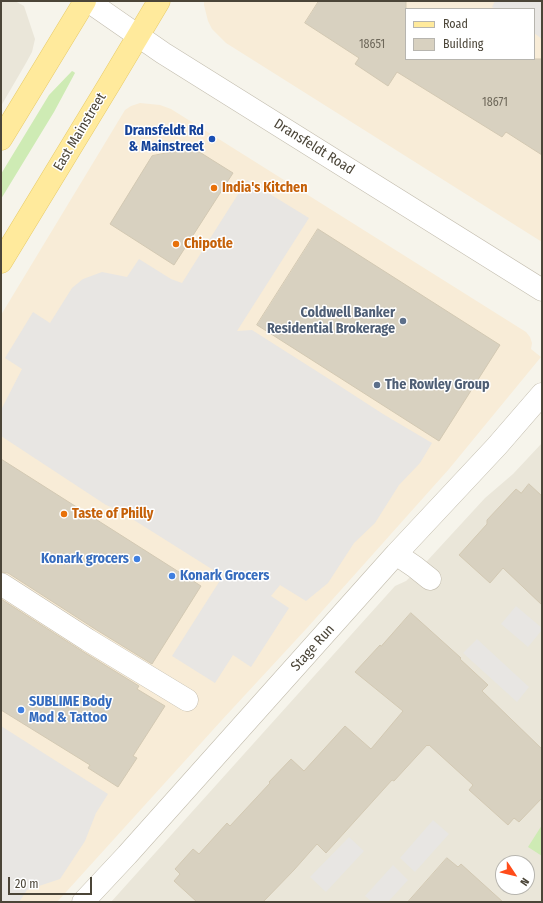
<!DOCTYPE html>
<style>
body{margin:0}
#map{position:relative;width:543px;height:903px;overflow:hidden;background:#f6f4eb;font-family:"Fira Sans Condensed",sans-serif}
canvas{display:block}
.frame{position:absolute;inset:0;border:2px solid #4b4538;pointer-events:none}
.legend{position:absolute;left:405px;top:8px;width:130px;height:52px;box-sizing:border-box;background:#fff;border:1px solid #b7b5af;margin:0;padding:5px 7px;list-style:none;font-size:12px;color:#4b4538}
.legend li{display:flex;align-items:center;gap:8px;height:20px}
.legend b{width:20px;border:1px solid #b7b5af}
.north{position:absolute;left:495px;top:855px;width:40px;height:40px;box-sizing:border-box;background:#fff;border:1px solid #b7b5af;border-radius:50%;rotate:125deg;font-size:11px;font-weight:700;line-height:16px;text-align:center;color:#4b4538}
.north::after{content:'';display:block;margin:auto;width:14px;height:18px;background:#ff4c1a;clip-path:polygon(50% 0,100% 100%,50% 72%,0 100%)}
.scale{position:absolute;left:8px;top:877px;width:84px;height:18px;box-sizing:border-box;border:2px solid #4b4538;border-top:0;padding-left:5px;font-size:12px;line-height:14px;white-space:nowrap;color:#4b4538;-webkit-text-stroke:3px #fff;paint-order:stroke}
</style>
<div id="map">
<canvas width="543" height="903"></canvas>
<div class="frame"></div>
<ul class="legend">
<li><b style="height:5px;background:#ffea9c"></b>Road</li>
<li><b style="height:11px;background:#d8d1c0"></b>Building</li>
</ul>
<div class="north">N</div>
<div class="scale">20 m</div>
</div>
<script>
const c = document.querySelector('canvas').getContext('2d');
c.lineJoin = 'round';
function fill(path, color) {
  c.fillStyle = color;
  c.fill(path, 'evenodd');
}
function stroke(path, color, width, dash) {
  c.strokeStyle = color;
  c.lineWidth = width;
  c.lineCap = dash ? 'butt' : 'round';
  c.setLineDash(dash || []);
  c.stroke(path);
}
function drawText(font, color, halo, rows, align = 'center') {
  c.font = font + ' "Fira Sans Condensed",sans-serif';
  c.lineWidth = 3;
  c.setLineDash([]);
  c.textBaseline = 'middle';
  c.strokeStyle = halo;
  c.fillStyle = color;
  for (const [text, x, y, turn = 0] of rows) {
    c.save();
    c.translate(x, y);
    c.rotate((+turn || 0) * Math.PI / 180);
    c.textAlign = isNaN(turn) ? turn : align;
    if (halo) c.strokeText(text, 0, 0);
    c.fillText(text, 0, 0);
    c.restore();
  }
}
fill(new Path2D(`
 M1,1H15L24,6L35,39L32,52L26,63L1,106Z
 M542,443V902H111L395,586L406,581L428,560L485,498L513,474ZM503,863H527V887H503Z`), '#eae6d9');
fill(new Path2D(`
 M204,1H542V242L226,43L212,29L208,21L204,5ZM406,9H534V59H406Z
 M140,103L160,105L171,109L526,332L530,337L532,343L531,349L541,357L449,469L307,628L221,721L57,902H1V315L125,110L131,106Z`), '#f8ecd7');
fill(new Path2D(`
 M72,71L74,72L75,73L54,112L1,199V174L49,95Z
 M542,825V856L528,847Z`), '#ceebb4');
fill(new Path2D(`
 M495,1H542V39L534,33V9H496L492,7Z
 M247,180L309,218L237,331L252,330L329,379L383,414L432,443L420,463L399,485L375,523L354,543L328,583L306,601L280,585L271,596L289,608L251,667L233,655L215,683L172,656L226,571L218,573L118,510L106,505L1,436V410L22,369L5,358L33,312L50,323L72,288L83,279L102,272L127,277L139,259L171,279L182,283Z
 M516,606L542,628V630L528,647L501,624Z
 M477,639L529,687L517,702L463,653Z
 M1,726L108,794L96,813L85,841L60,879L27,890L19,902H1Z
 M433,820L449,834L415,872L400,858Z
 M349,837L364,851L326,892L310,877Z
 M393,865L408,880L388,902H372L365,896Z`), '#e8e6e3');
const building = new Path2D(`
 M319,1H406V59H542V155L506,132L502,137L397,72L388,86L355,64L359,58L305,23Z
 M193,148L233,173L174,265L110,224L152,156Z
 M318,229L500,345L439,441L257,325Z
 M1,459L201,586L152,664L95,629L8,573L1,572Z
 M529,484L542,496V605L503,568L490,583L459,555L487,524V520L516,489L521,493Z
 M1,599L82,651L139,686L137,689L165,706L133,756L137,758L118,787L88,768L90,765L1,710Z
 M411,613L461,658L460,659L488,685L482,691L542,749V798L519,822L514,818L508,825L469,790L473,785L429,745L428,746L427,745L394,781L392,780L326,853L317,844L294,870L263,902H197L174,881L180,874L175,869L193,849L199,854L227,823L230,826L270,783L269,782L291,759L304,771L345,726L371,749L403,711L355,672L380,645L381,646Z
 M447,858L458,867L461,864L503,902H408Z`);
fill(building, '#d8d1c0');
stroke(building, '#d3c9b3', 1);
const minor = new Path2D(`
 M88,1L163,53L542,290
 M396,554L415,567L430,579
 M1,584L88,640L187,700
 M83,902L127,855L396,554L497,446L542,394`);
const major = new Path2D(`
 M1,139L85,1
 M1,262L110,83L159,1`);
stroke(minor, '#c2bcad', 23);
stroke(major, '#e8cb67', 23);
stroke(minor, '#fff', 22);
stroke(major, '#ffea9c', 22);
for (const [x, y, r, color] of [
 [212,139,4,"#1a4fb4"],
 [214,188,4,"#e8710a"],
 [176,244,4,"#e8710a"],
 [403,321,4,"#5c6f8a"],
 [377,385,4,"#5c6f8a"],
 [64,514,4,"#e8710a"],
 [137,559,4,"#3f7fe0"],
 [172,576,4,"#3f7fe0"],
 [21,710,4,"#3f7fe0"]
]) {
  const dot = new Path2D();
  dot.arc(x, y, r, 0, 2 * Math.PI);
  c.fillStyle = color;
  c.fill(dot);
  stroke(dot, '#fff', 1.5);
}
drawText('12px', '#6e685a', null, [
 ["18651",372,45],
 ["18671",495,103]
]);
drawText('bold 14px', '#164399', '#fff', [
 ["Dransfeldt Rd",204,131],
 ["& Mainstreet",204,147]
], 'right');
drawText('14px', '#4b4538', '#fff', [
 ["East Mainstreet",80,132,-59],
 ["Dransfeldt Road",314,147,32],
 ["Stage Run",313,648,-48]
]);
drawText('bold 14px', '#c56008', '#fff', [
 ["India's Kitchen",222,188],
 ["Chipotle",184,244],
 ["Taste of Philly",72,514]
], 'left');
drawText('bold 14px', '#4e5e75', '#fff', [
 ["Coldwell Banker",395,313],
 ["Residential Brokerage",395,329],
 ["The Rowley Group",385,385,"left"]
], 'right');
drawText('bold 14px', '#366cbe', '#fff', [
 ["Konark grocers",129,559,"right"],
 ["Konark Grocers",180,576],
 ["SUBLIME Body",29,702],
 ["Mod & Tattoo",29,718]
], 'left');
</script>
